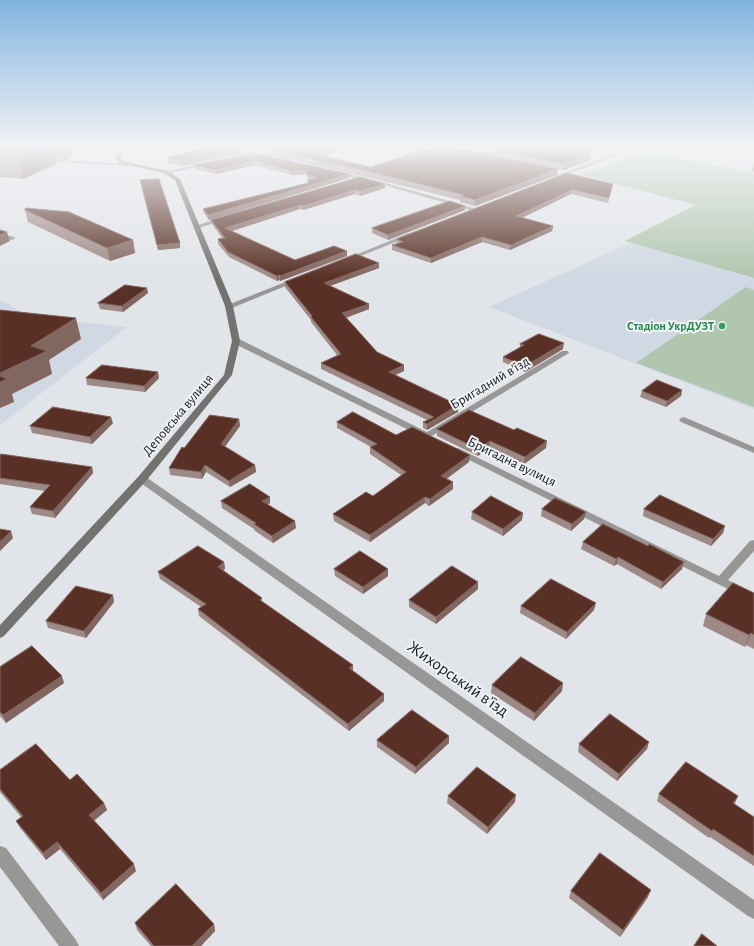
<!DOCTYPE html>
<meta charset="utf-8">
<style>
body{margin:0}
canvas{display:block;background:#e1e4e8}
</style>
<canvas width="754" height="946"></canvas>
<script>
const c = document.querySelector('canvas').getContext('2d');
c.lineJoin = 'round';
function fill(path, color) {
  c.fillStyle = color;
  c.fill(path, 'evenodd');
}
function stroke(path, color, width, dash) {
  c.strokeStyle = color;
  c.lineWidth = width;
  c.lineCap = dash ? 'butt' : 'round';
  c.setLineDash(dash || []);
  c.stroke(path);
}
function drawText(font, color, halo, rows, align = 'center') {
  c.font = font + ' "Alegreya Sans",sans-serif';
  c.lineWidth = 4;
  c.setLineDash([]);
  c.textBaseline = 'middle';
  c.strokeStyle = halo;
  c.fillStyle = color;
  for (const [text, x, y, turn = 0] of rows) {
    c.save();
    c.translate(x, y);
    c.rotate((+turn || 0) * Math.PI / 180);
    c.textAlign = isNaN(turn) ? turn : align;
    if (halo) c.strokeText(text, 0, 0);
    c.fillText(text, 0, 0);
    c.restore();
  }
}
fill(new Path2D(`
 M632,242L754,278V409L489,307Z
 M0,299L29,317L127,327L0,425Z`), '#d0d9e3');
fill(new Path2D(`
 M647,151L754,174V278L625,241L696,205L582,175Z
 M746,287L754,290V407L636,363Z`), '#b0c6af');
fill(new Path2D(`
 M0,234L14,237L15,238L12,240L0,238Z`), '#989795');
fill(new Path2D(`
 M220,146H227L267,156L265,157Z
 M635,146H640L558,178L553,177Z
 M42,159L130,164L132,165L130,166L40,161Z
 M208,162L210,164L166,174L163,172Z
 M337,171L379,181L477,209L474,211L376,183L335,174V172Z
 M224,216L227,218L226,219L196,229L193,227Z
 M409,233L411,234V236L348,261L343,260Z
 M298,277L300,278V280L232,308H226L225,306Z
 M233,339H239L427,432L562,351H568L569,353L427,439L233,343Z
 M684,417L754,447V453L681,422L679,420L681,418Z
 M458,448L719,576L750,541L754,540V551L728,580L754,593V602L455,453L453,451Z
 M142,476L146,477L754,900V919L748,916L138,481L137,479Z
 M0,846L6,848L76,940L79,946H59L0,867Z`), '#989795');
fill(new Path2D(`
 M130,146H135L123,153L120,157L123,161L168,171L180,179L233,306L240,341L232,375L146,481L4,636L0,638V625L138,477L224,375L232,341L225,306L175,180L164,173L119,163L115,157L119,151Z`), '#747270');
fill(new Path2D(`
 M0,146L70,155V157L64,160L54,159L56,164L23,179L0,177Z
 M195,146H352L324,156L371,167L419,152L392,146H611L586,154L590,160L564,170L457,148L558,169L557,175L475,206L460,202V200L379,180L267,154V149L268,148L255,150L241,148V153L182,166L167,163V158L201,147Z
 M255,153L349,178L209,220L204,213L203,209L308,183V180H309L307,179L306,174L292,175L254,165L216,174L195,169L194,165Z
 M754,163V172L751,171Z
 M567,173L613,184L608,203L571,194L522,218L553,226L552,231L510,250L482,242L431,263L392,250V245L397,244V239Z
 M140,180L180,248L158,250Z
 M385,184V188L360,196L355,194L303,210L300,209L231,231L295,260L347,256L280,281L279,280L277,281L229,257L218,244V239L222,238L212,224L211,220Z
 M25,210L133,240L135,253L110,261L28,222Z
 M465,210L388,240L372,233V228Z
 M379,263V268L330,286L369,309L346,318L377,352L404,371L395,375L458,405V412L427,430L423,428V422L427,420L321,369V363L337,355L311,322V320L285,287V282Z
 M148,293L123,312L100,309L98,303Z
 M520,344L563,349L525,372L503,362V357L520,348Z
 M86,378H159L145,392L87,385Z
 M682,390L681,396L666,407L640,397L642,391Z
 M239,419L240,426L224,447L255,465L256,472L230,487L206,472L202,479L170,475L169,468L184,448Z
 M337,422L396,435L469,462L446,479L453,489L429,506L425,503L370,542L334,521L333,514L373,496L401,475L370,454V447H371L337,428Z
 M113,423L92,444L32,433L30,426Z
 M437,429L546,448L524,464L489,447L478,456L437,436Z
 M0,455L92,467L93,473L55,518L32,514L30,507L45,491L0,484Z
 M270,497V503L268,505L296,528L273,543L255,531L254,529L222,508L221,501Z
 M542,509L586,512L584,519L571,531L541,516Z
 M644,509L725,526L723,533L711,546L643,516Z
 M472,512L523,513L522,520L503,536L471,519Z
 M583,542L682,569L661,589L617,564L614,566L581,549Z
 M224,562L225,569L223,570L262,598V602L353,665V671L384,694V701L349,731L199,616L198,609L201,607L160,579L158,572Z
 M334,569L388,576L363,594L335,576Z
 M478,589L436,624L409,607V600Z
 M754,593V649L746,645L745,647L703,626L706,614Z
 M114,602L86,638L48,628L46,621Z
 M521,606L594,610L566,639L520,613Z
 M0,667L64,683L6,723L0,716Z
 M492,685L562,691L534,721L491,693Z
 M449,736V743L415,774L377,747V740Z
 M579,744L647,749L617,781L578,752Z
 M0,770L70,780L104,803L107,810L94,821L136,871L103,900L60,849L46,860L20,828L16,821L21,817L0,792Z
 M659,794L735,803L734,804L754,817V866L710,837L709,838L657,801Z
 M448,796L515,802L487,834L447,803Z
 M571,891L648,897L620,937L569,898Z
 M135,923L214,924L215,931L201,946H151L137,930Z`), '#9d8a86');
fill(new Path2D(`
 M31,146H52L56,164L23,179L17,152Z
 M79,146H90L70,155V157L64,160L63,155L69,151Z
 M255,146H285L255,150Z
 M338,146H352L315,159V154Z
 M596,146H611L576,157L577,152Z
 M241,148V153L182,166L181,161Z
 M591,155L590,160L564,170V164Z
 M254,161V165L216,174V170Z
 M558,169L557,175L475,206V200Z
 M306,170V174L292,175L291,171Z
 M349,174V178L209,220L208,215Z
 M385,184V188L360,196V191Z
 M355,190V194L303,210V206Z
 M572,190L571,194L515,221L516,216Z
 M300,205V209L226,233L225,228Z
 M465,206V210L388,240V235Z
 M553,226L552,231L510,250L511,245Z
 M7,232L10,241L0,246V235Z
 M482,237V242L431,263V258Z
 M133,240L135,253L110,261L107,248Z
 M180,243V248L158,250L157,245Z
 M347,251V256L280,281V276Z
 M379,263V268L324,288V283Z
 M279,275V280L277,281V276Z
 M147,288L148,293L123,312L122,306Z
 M369,304V309L342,319V313Z
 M76,318L81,339L49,360L52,374L12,394L14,402L0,408V373L31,346Z
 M564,343L563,349L525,372V366Z
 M404,365V371L389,378V372Z
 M158,372L159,378L145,392L144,386Z
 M682,390L681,396L666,407L667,401Z
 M458,405V412L427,430V424Z
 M111,417L113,423L92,444L90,437Z
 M239,419L240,426L222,451L221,444Z
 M490,441L489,447L478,456V449Z
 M547,441L546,448L524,464L525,457Z
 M470,455L469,462L441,483V476Z
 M205,465L206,472L202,479L201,472Z
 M255,465L256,472L230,487L229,481Z
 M92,467L93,473L55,518L53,511Z
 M453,482V489L429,506L430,499Z
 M270,497V503L263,508L262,501Z
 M425,497V503L370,542V535Z
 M586,512L584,519L571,531L572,524Z
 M523,513L522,520L503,536V529Z
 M295,521L296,528L273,543L272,536Z
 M725,526L723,533L711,546L713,539Z
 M11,531L13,538L0,551V542Z
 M618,557L617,564L614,566L616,559Z
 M224,562L225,569L219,574L218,567Z
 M684,562L682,569L661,589L663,582Z
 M388,569V576L363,594V587Z
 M478,582V589L436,624V617Z
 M113,595L114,602L86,638L84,631Z
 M596,603L594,610L566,639L567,632Z
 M751,633L746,645L745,647L749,635Z
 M353,665V673L349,668Z
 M62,676L64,683L6,723L3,715Z
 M563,683L562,691L534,721L535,713Z
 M384,694V701L349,731L348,724Z
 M449,736V743L415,774L416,767Z
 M649,742L647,749L617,781L619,774Z
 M516,795L515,802L487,834L488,827Z
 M738,796L735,803L729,811L733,803Z
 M104,803L107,810L92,822L89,815Z
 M57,842L60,849L46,860L43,853Z
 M134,864L136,871L103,900L101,893Z
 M651,890L648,897L620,937L623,930Z
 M214,924L215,931L201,946H192Z`), '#826660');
const building = new Path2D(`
 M0,146H31L17,152L0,150Z
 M52,146H79L69,151V152L63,155L53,154Z
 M205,146H233L241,148L181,161L167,158Z
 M279,146H338L315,154L371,167L429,148L416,146H447L558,169L475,200L460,196L464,195L379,174L267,149Z
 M473,146H596L577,152L591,155L564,164Z
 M255,153L349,174L208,215L203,209L308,183V180L317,178L307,175L306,170L291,171L254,161L216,170L194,165Z
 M567,173L613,184L609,198L572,190L516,216L553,226L511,245L482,237L431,258L392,245L403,242L397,239Z
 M360,177L385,184L360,191L355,190L303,206L300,205L225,228L295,260L334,246L347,251L280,276L279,275L277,276L228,252L218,239L225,238L211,220Z
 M159,179L180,243L157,245L140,180Z
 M450,201L465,206L388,235L372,228Z
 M26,208L69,212L133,240L107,248L25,210Z
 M0,230L7,232L0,235Z
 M356,254L379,263L324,283L369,304L342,313L377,352L404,365L389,372L458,405L427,424L423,422L434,417L321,363L341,354L311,317L312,316L285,282Z
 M125,285L147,288L122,306L98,303Z
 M0,310L76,318L31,346L47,351L0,373Z
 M539,334L564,343L525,366L503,357L524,345L520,344Z
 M102,365L158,372L144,386L86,378Z
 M0,376L7,379L0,382Z
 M657,380L682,390L667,401L642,391Z
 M53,407L111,417L90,437L30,426Z
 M469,410L514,430L517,428L547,441L525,457L490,441L478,449L437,429Z
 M353,412L396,435L412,427L470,455L441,476L453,482L430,499L425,497L370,535L333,514L366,492L373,496L406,472L370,447L377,444L337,422Z
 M210,415L239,419L221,444L255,465L229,481L205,465L201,472L169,468L182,447L184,448Z
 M1,454L92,467L53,511L30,507L50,485L0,478V455Z
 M250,484L270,497L262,501L295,521L272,536L254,524L256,523L221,501Z
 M660,495L725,526L713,539L644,509Z
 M491,496L523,513L503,529L472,512Z
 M555,498L586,512L572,524L542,509Z
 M603,524L648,546L649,544L684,562L663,582L618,557L616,559L583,542Z
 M0,529L11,531L0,542Z
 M198,546L224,562L218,567L262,598L260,600L353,665L349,668L384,694L348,724L198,609L206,604L158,572Z
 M360,551L388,569L363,587L334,569Z
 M452,566L478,582L436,617L409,600Z
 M551,579L596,603L567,632L521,606Z
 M733,583L754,593V635L751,633L749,635L706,614Z
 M76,586L113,595L84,631L46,621Z
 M32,646L62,676L3,715L0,712V667Z
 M521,657L563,683L535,713L492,685Z
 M412,710L449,736L416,767L377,740Z
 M610,714L649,742L619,774L579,744Z
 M36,744L70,780L77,774L104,803L89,815L134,864L101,893L57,842L43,853L16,821L23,816L0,789V770Z
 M686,762L738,796L733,803L754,817V856L713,829L712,831L659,794Z
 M477,767L516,795L488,827L448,796Z
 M600,853L651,890L623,930L571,891Z
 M176,884L214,924L192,946H154L135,923Z
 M702,934L717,946H694Z`);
fill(building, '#593025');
stroke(building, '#826660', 1);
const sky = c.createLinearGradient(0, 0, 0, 278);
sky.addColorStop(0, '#82b4e0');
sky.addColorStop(0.53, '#f2f3f5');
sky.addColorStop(1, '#f2f3f500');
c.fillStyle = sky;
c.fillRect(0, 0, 754, 278);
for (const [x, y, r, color] of [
 [722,326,4,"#2e9e5b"]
]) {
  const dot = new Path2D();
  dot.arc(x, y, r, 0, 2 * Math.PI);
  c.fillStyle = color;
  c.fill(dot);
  stroke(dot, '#eef1f5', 1.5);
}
drawText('bold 12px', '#27864d', '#eef1f5', [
 ["Стадіон УкрДУЗТ",714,326]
], 'right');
drawText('14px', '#1b1c1d', '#eef1f5', [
 ["Бригадний в’їзд",490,383,-31],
 ["Деповська вулиця",178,415,-50],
 ["Бригадна вулиця",512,462,26]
]);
drawText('17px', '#1b1c1d', '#eef1f5', [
 ["Жихорський в’їзд",458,679,35]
]);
</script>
